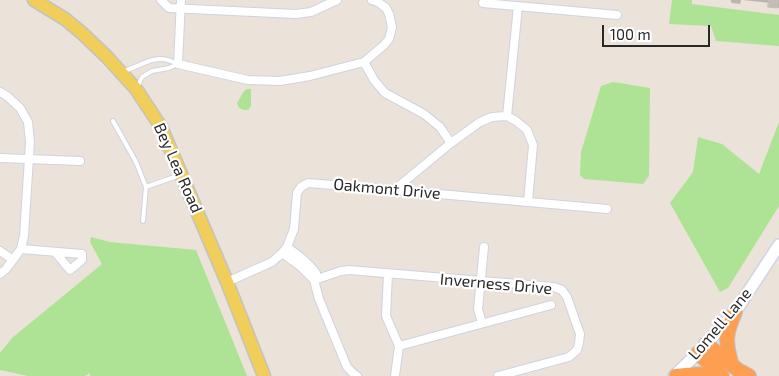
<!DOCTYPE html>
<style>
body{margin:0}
#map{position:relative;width:779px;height:376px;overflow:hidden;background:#ebe3d9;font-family:"Exo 2",sans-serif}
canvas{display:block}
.scale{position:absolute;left:602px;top:25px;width:108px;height:22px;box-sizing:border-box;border:2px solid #282828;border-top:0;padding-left:6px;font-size:15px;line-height:18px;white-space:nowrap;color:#282828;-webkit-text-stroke:4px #fff;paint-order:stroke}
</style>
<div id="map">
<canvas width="779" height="376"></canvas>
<div class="scale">100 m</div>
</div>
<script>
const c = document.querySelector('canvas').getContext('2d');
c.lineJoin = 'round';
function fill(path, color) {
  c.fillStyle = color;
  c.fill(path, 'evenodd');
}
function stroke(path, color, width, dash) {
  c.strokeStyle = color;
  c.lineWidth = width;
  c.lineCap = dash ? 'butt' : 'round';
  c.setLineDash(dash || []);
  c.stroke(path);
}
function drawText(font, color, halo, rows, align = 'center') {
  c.font = font + ' "Exo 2",sans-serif';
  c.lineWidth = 4.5;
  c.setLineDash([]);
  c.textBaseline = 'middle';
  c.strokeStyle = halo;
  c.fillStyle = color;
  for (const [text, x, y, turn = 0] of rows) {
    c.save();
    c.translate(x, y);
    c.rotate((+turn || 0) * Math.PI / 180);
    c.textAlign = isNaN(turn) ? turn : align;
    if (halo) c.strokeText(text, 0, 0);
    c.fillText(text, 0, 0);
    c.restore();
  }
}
fill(new Path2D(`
 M672,0H692V4L779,15V46L716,41L711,26L669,24Z
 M613,82L650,88L649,176L643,184L584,179L580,175L581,152L601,86Z
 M247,89H251V106L248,110H244L239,108L237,103L244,91Z
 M779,122V206L728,288L720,292L670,203L693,172L698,137L722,144L759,174Z
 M91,237L110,242L196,250L247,376H90V373L85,376H28L0,370V353L12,338L102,264L90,242Z`), '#aee295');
fill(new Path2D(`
 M731,0H741L740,4L732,3L731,2Z
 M743,0H779V8L771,7L770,3Z`), '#0003');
const building = new Path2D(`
 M769,0H778L777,8L768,7Z`);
fill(building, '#c3bdb6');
stroke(building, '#c6bfb3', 1);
const lane = new Path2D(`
 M123,71C137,68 148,58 162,59C167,59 173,62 178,64
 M137,88L142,77L152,71L169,68L178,64
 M113,121L136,162L146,187L180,175
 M143,221L146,187`);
const street = new Path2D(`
 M161,0L169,8L296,14L311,12L337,0
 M181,0L178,64L248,80L280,81L310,76L364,62L384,45L389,39L392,27L389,14L386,8L378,2L372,0
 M483,3L617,15
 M364,62L374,80L385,93L424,114L440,127L451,143
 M0,92L7,96L20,108L28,122L30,142L24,236L21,249L6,269L0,274
 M507,116L518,6
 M0,158L80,161
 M394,190L451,143L480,122L492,117L507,116L516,121L527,130L533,145L528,202
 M21,249L82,254V260L70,270L55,252
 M0,251L13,260
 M282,253L300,266L314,280L316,273C308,262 298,255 287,247
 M388,274L386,316L399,346L395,376
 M227,282L272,262L282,253L287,247L294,229L297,193L301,187L308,183L394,190L607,209
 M482,323L478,309L484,247
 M399,346L551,305
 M357,376L354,374L347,367L319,299L314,280L341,271L349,270L554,287L562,290L567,297L580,334L579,343L577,350L569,357L498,376`);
const secondary = new Path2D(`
 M674,376L698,353L735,312L779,245`);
const primary = new Path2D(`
 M34,0L65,19L83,34L107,57L136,89L161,127L227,282L264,376`);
const highway = new Path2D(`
 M706,344L738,370L749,376
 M698,353L722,376
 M732,366C725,341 725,335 735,312
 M676,376C691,374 704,373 719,376`);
stroke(lane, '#cfd2e1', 6);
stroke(street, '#cfd2e1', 10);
stroke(secondary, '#cfd2e1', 14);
stroke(primary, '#c3c3c3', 15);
stroke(highway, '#c3c3c3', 16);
stroke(lane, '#fff', 4);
stroke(street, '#fff', 8);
stroke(secondary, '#fff', 11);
stroke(primary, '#f0ce59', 12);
stroke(highway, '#fe9e51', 14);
drawText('16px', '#282828', '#fff', [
 ["Bey Lea Road",178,168,66],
 ["Oakmont Drive",387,189,5],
 ["Inverness Drive",496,284,5],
 ["Lomell Lane",720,324,-50]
]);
</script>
